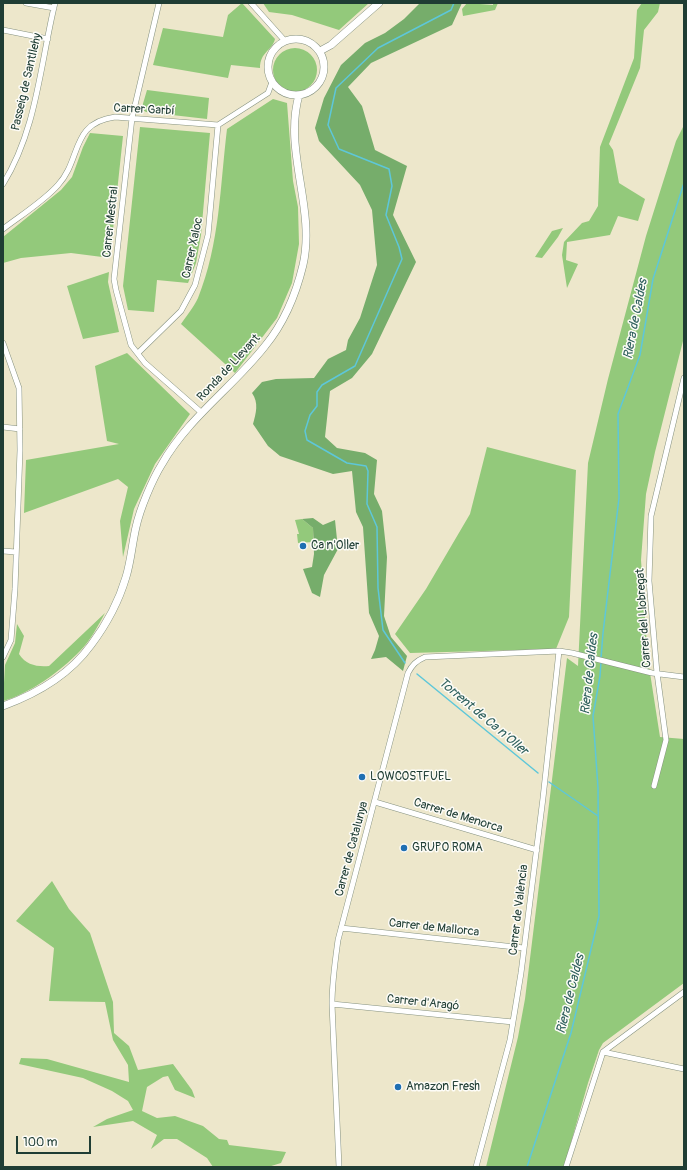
<!DOCTYPE html>
<meta charset="utf-8">
<style>
body{margin:0}
#map{position:relative;width:687px;height:1170px;overflow:hidden;background:#ede7cb;font-family:Pangolin,sans-serif}
canvas{display:block}
.frame{position:absolute;inset:0;border:4px solid #1f3d34;pointer-events:none}
.scale{position:absolute;left:16px;top:1136px;width:75px;height:18px;box-sizing:border-box;border:2px solid #1f3d34;border-top:0;padding-left:5px;font-size:12px;line-height:14px;white-space:nowrap;color:#1f3d34;-webkit-text-stroke:3px #fdfcf7;paint-order:stroke}
</style>
<div id="map">
<canvas width="687" height="1170"></canvas>
<div class="frame"></div>
<div class="scale">100 m</div>
</div>
<script>
const c = document.querySelector('canvas').getContext('2d');
c.lineJoin = 'round';
function fill(path, color) {
  c.fillStyle = color;
  c.fill(path, 'evenodd');
}
function stroke(path, color, width, dash) {
  c.strokeStyle = color;
  c.lineWidth = width;
  c.lineCap = dash ? 'butt' : 'round';
  c.setLineDash(dash || []);
  c.stroke(path);
}
function drawText(font, color, halo, rows, align = 'center') {
  c.font = font + ' Pangolin,sans-serif';
  c.lineWidth = 3;
  c.setLineDash([]);
  c.textBaseline = 'middle';
  c.strokeStyle = halo;
  c.fillStyle = color;
  for (const [text, x, y, turn = 0] of rows) {
    c.save();
    c.translate(x, y);
    c.rotate((+turn || 0) * Math.PI / 180);
    c.textAlign = isNaN(turn) ? turn : align;
    if (halo) c.strokeText(text, 0, 0);
    c.fillText(text, 0, 0);
    c.restore();
  }
}
fill(new Path2D(`
 M242,3L275,39C272,51 260,52 260,68L231,65L228,78L153,65L163,28L223,37L228,15Z
 M263,3H369L339,30L292,15L269,12Z
 M467,3L493,5V3H498L495,10L463,16L462,9Z
 M642,3H660L658,12L644,30L640,68L609,144L613,150L619,183L645,199L638,221L618,216L610,235L567,242L566,260L578,264L567,288L562,255L564,242L582,223L589,221L598,206L600,147L634,58L637,10Z
 M273 70a22 22 0 1 1 44 0a22 22 0 1 1-44 0Z
 M147,90L209,98L207,119L146,112L143,110L142,107Z
 M273,99L287,103L293,181L298,207L299,244L292,283L277,318L235,373L181,324C187,315 194,307 198,298C220,244 220,186 227,129Z
 M684,125V337L655,452L646,494L641,560L648,660L660,737L684,739V983L603,1043L599,1050L588,1083L564,1167H486L518,1037L525,999L567,658L578,666L588,463L608,379L646,236L676,141Z
 M140,127L210,133L201,235L196,263L188,283L157,280L154,312L128,310L123,286Z
 M90,133L123,136L110,258L71,253L21,258L3,263V237L61,190L72,177L83,147Z
 M563,228L558,237L542,258L535,257L552,231Z
 M109,272L108,282L119,332L83,339L67,286Z
 M127,353L190,414L155,464L134,509L123,557L120,521L128,487L118,479L24,513L26,460L119,444L107,441L95,366Z
 M487,447L576,470L569,617L556,649L410,653L395,634L426,589L470,514Z
 M302,519L313,528V542L298,543L297,534H299L295,520Z
 M105,613C98,626 90,641 80,651C61,671 29,694 3,701L5,665L15,643L17,624L24,636L19,654C26,665 37,667 49,666Z
 M52,881L69,909L90,933L113,1002L114,1033L129,1046L138,1070L173,1064L192,1090L195,1098L175,1090L168,1076L163,1077L147,1087L142,1111L157,1118L175,1116L203,1126L219,1139L227,1140L229,1145L286,1152L281,1163L268,1167H213L207,1158L177,1139H164L151,1149L157,1135L133,1121L93,1127L107,1119L133,1110L128,1101L112,1091L83,1078L19,1064L21,1058L47,1059L129,1082L128,1065L113,1040L105,1002L49,1001L54,948L16,921Z`), '#93c97b');
fill(new Path2D(`
 M420,3H462L452,25L371,63L348,87L362,106L375,150L407,166L393,215L416,262L372,354L352,378L330,391L325,437L337,448L365,453L377,460L374,494L382,511L387,557L384,616L391,637L407,656L403,671L386,657L371,659L375,650L379,636L369,613L363,527L356,512L352,471L333,474L280,456L268,446L253,424C256,413 259,403 252,393L262,382L276,379L314,378L328,359L346,350L348,340L360,318L377,265L372,210L360,185L319,141L315,128L324,98L341,65L365,43L385,33L404,19Z
 M313,518L323,525L335,520L338,549L324,575L320,597L312,593L303,569L312,567L314,554L313,528L302,519Z`), '#76ad6b');
stroke(new Path2D(`
 M601,658L603,633L619,498L618,414L640,355L653,279L684,183
 M405,663L383,630L378,588L377,527L367,504L368,471L366,466L347,463L307,440L305,431L310,415L317,406V392L322,385L355,366L402,259L399,247L386,215L392,186L389,169L339,149L328,125L336,88L378,48L451,10L454,3
 M417,674L538,773
 M549,782L598,816
 M527,1167L571,1033L599,916L598,788L593,716L600,676L601,662`), '#5ec7d9', 1.5);
const minor = new Path2D(`
 M26,3L54,8
 M159,3L132,118L114,279L116,290L131,345L145,363L202,413
 M251,3L285,41
 M3,30L48,39
 M3,184C37,129 40,65 55,3
 M3,229C20,216 44,201 58,185C82,159 70,123 115,117L218,125L268,93L272,82
 M3,343L19,388L20,450L15,589L11,640L3,657
 M138,353L181,311L195,285L208,235L218,125
 M3,427L20,429
 M3,551L16,552
 M654,786L666,740L657,673L649,581L651,516L684,378
 M375,802L537,850
 M341,928L524,948
 M332,1004L513,1022
 M603,1052L684,1069
 M339,1167L332,1004C332,982 335,962 338,940L408,673C412,665 416,661 425,657L559,651L572,653L652,673L684,677
 M476,1167L510,1040L521,973L543,798L559,651
 M566,1167L603,1052L684,992`);
const secondary = new Path2D(`
 M268 67a28 28 0 1 1 56 0a28 28 0 1 1-56 0Z
 M320,51L331,45L379,3
 M3,706C36,694 70,674 91,645C106,625 119,601 126,577C131,561 132,544 136,527C140,509 152,480 162,464C188,418 233,387 265,346C284,323 296,294 303,265C316,208 283,151 299,95`);
stroke(minor, '#869280', 6);
stroke(secondary, '#869280', 8);
stroke(minor, '#fff', 5);
stroke(secondary, '#fff', 7);
for (const [x, y, r, color] of [
 [303,546,4,"#1f6fb2"],
 [362,777,4,"#1f6fb2"],
 [404,848,4,"#1f6fb2"],
 [398,1087,4,"#1f6fb2"]
]) {
  const dot = new Path2D();
  dot.arc(x, y, r, 0, 2 * Math.PI);
  c.fillStyle = color;
  c.fill(dot);
  stroke(dot, '#fdfcf7', 1.5);
}
drawText('12px', '#1f3d34', '#fdfcf7', [
 ["Passeig de Santllehy",27,82,-77],
 ["Carrer Garbí",144,110,3],
 ["Carrer Mestral",111,222,-84],
 ["Carrer Xaloc",193,248,-78],
 ["Ronda de Llevant",229,368,-47],
 ["Carrer del Llobregat",644,618,-94],
 ["Carrer de Menorca",458,816,17],
 ["Carrer de Catalunya",352,849,-75],
 ["Carrer de València",519,910,-83],
 ["Carrer de Mallorca",434,928,6],
 ["Carrer d'Aragó",423,1003,6]
]);
drawText('12px', '#1f3d34', '#fdfcf7', [
 ["Ca n'Oller",311,546],
 ["LOWCOSTFUEL",370,777],
 ["GRUPO ROMA",412,848],
 ["Amazon Fresh",406,1087]
], 'left');
drawText('italic 13px', '#2f605d', '#fdfcf7', [
 ["Riera de Caldes",636,319,-79],
 ["Riera de Caldes",590,674,-84],
 ["Torrent de Ca n'Oller",483,717,40],
 ["Riera de Caldes",571,994,-76]
]);
</script>
